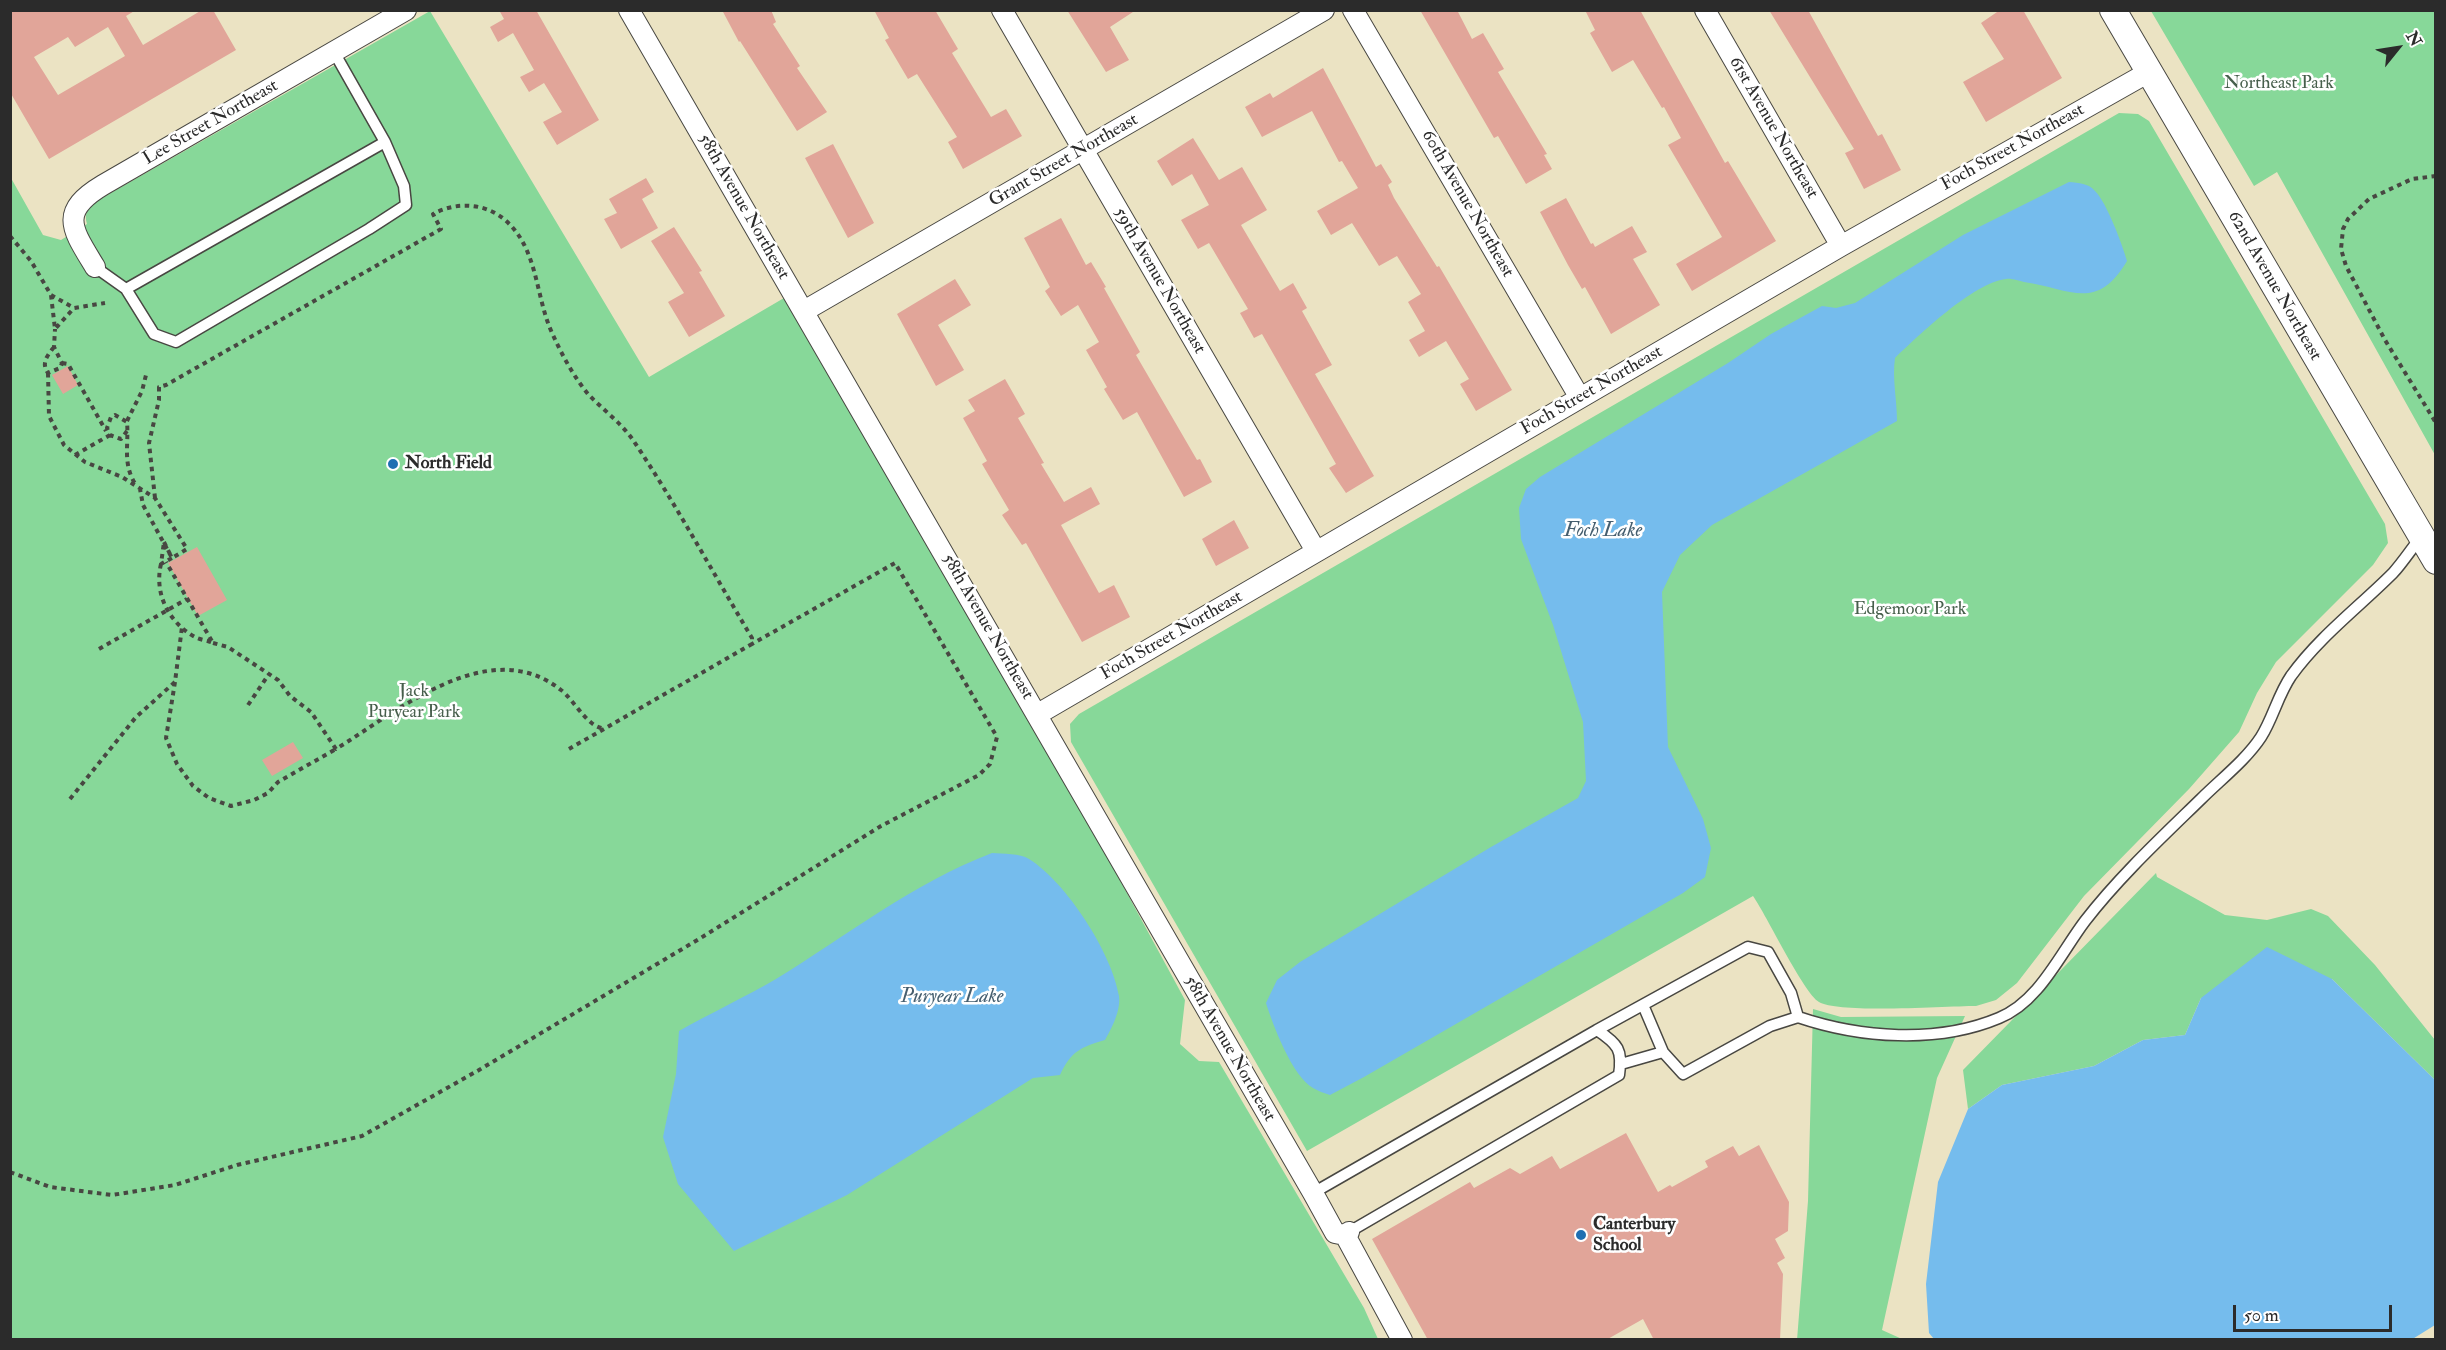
<!DOCTYPE html>
<style>
body{margin:0}
#map{position:relative;width:2446px;height:1350px;overflow:hidden;background:#ebe3c3;font-family:"IM FELL Double Pica",serif}
canvas{display:block}
.frame{position:absolute;inset:0;border:12px solid #2b2b2b;pointer-events:none}
.north{position:absolute;left:2368px;top:18px;width:60px;height:60px;-webkit-text-stroke:4px #fff;paint-order:stroke;rotate:60deg;font-size:16px;font-weight:700;line-height:24px;text-align:center;color:#2b2b2b}
.north::after{content:'';display:block;margin:auto;width:21px;height:27px;background:#2b2b2b;clip-path:polygon(50% 0,100% 100%,50% 72%,0 100%)}
.scale{position:absolute;left:2233px;top:1305px;width:159px;height:27px;box-sizing:border-box;border:3px solid #2b2b2b;border-top:0;padding-left:8px;font-size:18px;line-height:21px;white-space:nowrap;color:#2b2b2b;-webkit-text-stroke:4px #fff;paint-order:stroke}
</style>
<div id="map">
<canvas width="2446" height="1350"></canvas>
<div class="frame"></div>
<div class="north">N</div>
<div class="scale">50 m</div>
</div>
<script>
const c = document.querySelector('canvas').getContext('2d');
c.lineJoin = 'round';
function fill(path, color) {
  c.fillStyle = color;
  c.fill(path, 'evenodd');
}
function stroke(path, color, width, dash) {
  c.strokeStyle = color;
  c.lineWidth = width;
  c.lineCap = dash ? 'butt' : 'round';
  c.setLineDash(dash || []);
  c.stroke(path);
}
function drawText(font, color, halo, rows, align = 'center') {
  c.font = font + ' "IM FELL Double Pica",serif';
  c.lineWidth = 5;
  c.setLineDash([]);
  c.textBaseline = 'middle';
  c.strokeStyle = halo;
  c.fillStyle = color;
  for (const [text, x, y, turn = 0] of rows) {
    c.save();
    c.translate(x, y);
    c.rotate((+turn || 0) * Math.PI / 180);
    c.textAlign = isNaN(turn) ? turn : align;
    if (halo) c.strokeText(text, 0, 0);
    c.fillText(text, 0, 0);
    c.restore();
  }
}
fill(new Path2D(`
 M430,11L649,377L784,298L1071,790L1185,1000L1180,1044L1199,1061L1219,1062L1364,1308L1378,1339H11V178L43,235L61,240L87,224C84,214 87,209 95,202Z
 M2151,11H2435V455L2277,172L2254,186Z
 M2119,113L2138,114L2149,121L2385,524L2388,543L2373,565L2276,662L2257,693L2239,732L2189,789L2084,896L2017,983L1996,1000L1976,1006C1946,1006 1840,1014 1819,1002C1803,992 1767,916 1753,896L1307,1151L1071,742L1070,724L1079,714Z
 M2156,873L2157,877L2225,915L2267,920L2311,909L2328,916L2375,965L2435,1040V1080L2332,979L2201,998L2185,1035L2143,1040L2094,1066L2002,1085L1968,1109L1963,1070Z
 M1813,1009L1841,1017L1965,1016L1937,1078L1882,1330L1902,1339L1797,1340L1808,1201Z`), '#87d899');
fill(new Path2D(`
 M2069,182C2079,183 2088,183 2095,191C2107,203 2122,244 2127,261C2097,312 2071,289 2024,282C2019,281 2011,278 2006,279C1973,283 1919,335 1895,358C1892,379 1897,399 1897,421L1712,525L1680,555L1662,592L1668,747L1703,819L1711,848L1705,877L1683,893L1364,1077L1330,1095C1324,1093 1318,1091 1313,1088C1292,1076 1273,1025 1266,1003L1277,980L1300,962L1491,847L1578,798L1586,781L1583,722L1553,625L1521,539L1519,508L1526,489L1540,477L1728,363L1771,334L1822,306L1836,308L1855,303L1963,235Z
 M992,853C1003,854 1020,853 1029,859C1066,882 1112,953 1119,996C1121,1010 1112,1028 1105,1040C1081,1047 1071,1051 1060,1075L1033,1078L847,1195L734,1251L678,1184L663,1137L676,1074L679,1031C711,1013 745,997 776,979C848,935 913,883 992,853Z
 M2267,947L2332,979L2435,1080V1325L2411,1340L1934,1339L1929,1333L1926,1284L1938,1182L1968,1109L2002,1085L2094,1066L2143,1040L2185,1035L2201,998Z`), '#75bced');
fill(new Path2D(`
 M10,10H136L126,16L143,45L202,10H213L236,50L49,159L10,92ZM108,27L125,56L58,95L34,57L68,37L75,47Z
 M499,10H536L599,120L557,145L543,122L562,112L544,83L529,92L520,77L534,70L513,33L498,42L490,27L504,19Z
 M722,10H771L776,22L773,24L800,66L797,68L827,112L797,131L740,41L739,42Z
 M874,10H935L958,49L952,53L991,117L1006,109L1022,136L963,169L948,142L957,137L917,74L908,79L885,40L889,38Z
 M1067,10H1136L1110,27L1129,60L1106,72Z
 M1420,10H1457L1472,39L1483,33L1504,69L1498,72L1547,154L1544,155L1552,169L1526,184L1498,136L1494,138Z
 M1585,10H1640L1725,163L1728,161L1776,241L1692,291L1676,264L1722,237L1668,145L1681,138L1664,107L1662,108L1633,60L1612,72L1590,33L1595,30Z
 M1769,10H1808L1878,136L1882,134L1901,170L1864,189L1845,153L1854,149Z
 M2000,10H2023L2062,78L1986,122L1963,82L2004,59L1981,23Z
 M1323,68L1376,167L1381,164L1392,182L1388,185L1394,198L1437,267L1439,266L1512,390L1476,411L1460,384L1469,379L1446,341L1419,357L1409,340L1425,331L1408,302L1421,294L1397,256L1379,266L1352,223L1331,235L1317,211L1358,188L1342,161L1339,162L1312,111L1262,137L1245,107L1270,93L1273,98Z
 M1193,138L1219,180L1242,167L1267,210L1241,225L1280,291L1293,283L1307,308L1302,311L1332,365L1315,374L1374,476L1346,493L1329,468L1336,464L1262,334L1254,338L1240,313L1248,309L1209,243L1198,249L1181,220L1209,205L1192,174L1172,186L1157,161Z
 M833,144L874,223L848,238L805,158Z
 M646,178L654,192L642,199L658,228L621,249L604,219L617,213L609,199Z
 M1566,198L1591,244L1593,243L1595,247L1632,226L1647,252L1633,259L1660,305L1611,334L1585,287L1582,289L1568,265L1540,212Z
 M1061,218L1086,265L1091,262L1106,287L1104,288L1140,352L1136,355L1197,460L1200,459L1212,482L1184,497L1137,412L1123,420L1104,389L1107,387L1086,350L1099,342L1078,305L1061,316L1045,291L1050,287L1024,238Z
 M674,227L702,271L699,272L725,316L689,337L668,302L684,293L651,241Z
 M955,279L971,305L938,325L964,370L936,386L897,314Z
 M68,366L78,385L63,394L52,375Z
 M1005,379L1025,414L1018,418L1044,463L1041,464L1064,502L1091,487L1100,504L1061,525L1099,593L1114,585L1130,617L1082,642L1026,543L1022,545L1002,515L1009,510L982,464L987,461L963,418L975,411L968,400Z
 M1234,520L1249,548L1216,566L1202,539Z
 M197,547L227,600L198,616L168,563Z
 M293,742L303,758L272,776L262,760Z
 M1626,1133L1658,1192L1670,1185L1672,1187L1708,1167L1705,1161L1733,1146L1739,1156L1759,1145L1789,1202L1788,1231L1775,1239L1785,1258L1777,1263L1783,1274L1780,1340H1654L1643,1319L1606,1340H1428L1372,1239L1470,1182L1474,1188L1510,1168L1520,1174L1552,1156L1560,1169Z`), '#e1a599');
const service = new Path2D(`
 M95,267L126,289L385,142L334,52
 M126,289L154,334L176,342L369,229L406,205L404,186L385,142
 M1643,1005L1663,1052
 M1798,1017C1860,1038 1937,1044 1999,1018C2039,1002 2060,954 2085,921C2119,877 2161,838 2201,799C2220,780 2246,760 2261,737C2273,718 2278,695 2291,676C2319,637 2359,607 2393,573C2403,562 2412,548 2421,537
 M1597,1030L1748,947L1768,952L1791,993L1798,1017L1770,1026L1683,1074L1663,1052L1621,1064
 M1313,1193L1597,1030C1618,1044 1623,1050 1619,1075L1349,1232`);
const minor = new Path2D(`
 M629,10L1313,1193L1335,1233L1345,1235L1349,1232
 M1002,10L1316,551
 M1353,10L1580,398
 M1705,10L1841,246
 M95,267C72,229 58,212 103,185L406,10
 M804,311L1324,10
 M1038,714L1841,246L2149,72
 M1345,1235L1402,1340`);
const tertiary = new Path2D(`
 M2113,10L2436,561`);
stroke(service, '#484742', 13);
stroke(minor, '#484742', 22);
stroke(tertiary, '#484742', 28);
stroke(new Path2D(`
 M2436,176L2412,179L2369,199L2348,219L2343,229L2341,249L2346,266L2385,340L2436,423
 M10,236L31,261L51,295L74,308L105,303
 M51,295L55,329L74,308
 M54,347C47,356 41,363 48,373L60,368L62,363L54,347L55,329
 M62,363L68,364L106,431
 M48,373L49,416L64,445L85,462L122,477L155,498L187,549L172,558L143,505L140,489
 M127,421L142,391L146,375
 M127,431L121,439L110,435L107,428L111,417L115,415L127,422C129,445 122,464 136,485
 M75,455L110,435
 M155,498L149,443L159,400V387L166,385L441,229L433,214C455,202 484,202 505,220C539,249 535,298 553,335C562,355 574,377 588,394C603,410 623,424 635,443C677,506 713,573 752,638V644L569,749
 M164,542L172,558L161,564Z
 M161,564C154,593 168,622 195,637C200,640 207,640 213,643L166,562
 M213,643L228,647L278,680L290,696L311,712L336,749C398,711 489,633 561,690C574,700 589,729 604,728
 M99,649L187,599
 M175,682L166,738L177,764L193,786L209,798L231,806L254,800L268,793L278,782L336,749
 M248,705L269,674
 M70,799L136,717L175,682L182,627
 M10,1172L50,1187L112,1195L175,1185L237,1165L362,1136L479,1070L699,939L881,826L979,775L990,764L997,737L895,563L752,644`), '#484742', 4, [4.5, 4.5]);
stroke(service, '#fff', 10);
stroke(minor, '#fff', 20);
stroke(tertiary, '#fff', 26);
for (const [x, y, r, color] of [
 [393,464,6,"#1f6fb2"],
 [1581,1235,6,"#1f6fb2"]
]) {
  const dot = new Path2D();
  dot.arc(x, y, r, 0, 2 * Math.PI);
  c.fillStyle = color;
  c.fill(dot);
  stroke(dot, '#fff', 2);
}
drawText('18px', '#475f4c', '#fff', [
 ["Northeast Park",2279,84],
 ["Edgemoor Park",1910,610],
 ["Jack",414,692],
 ["Puryear Park",414,713]
]);
drawText('18px', '#2b2b2b', '#fff', [
 ["Lee Street Northeast",211,123,-30],
 ["61st Avenue Northeast",1773,128,60],
 ["Foch Street Northeast",2013,148,-29],
 ["Grant Street Northeast",1064,161,-30],
 ["60th Avenue Northeast",1467,204,60],
 ["58th Avenue Northeast",743,207,60],
 ["59th Avenue Northeast",1159,281,60],
 ["62nd Avenue Northeast",2274,286,60],
 ["Foch Street Northeast",1592,391,-30],
 ["58th Avenue Northeast",987,627,60],
 ["Foch Street Northeast",1172,636,-30],
 ["58th Avenue Northeast",1229,1049,60]
]);
drawText('bold 18px', '#2b2b2b', '#fff', [
 ["North Field",405,464],
 ["Canterbury",1593,1225],
 ["School",1593,1246]
], 'left');
drawText('italic 20px', '#455e6f', '#fff', [
 ["Foch Lake",1603,532],
 ["Puryear Lake",952,998]
]);
</script>
